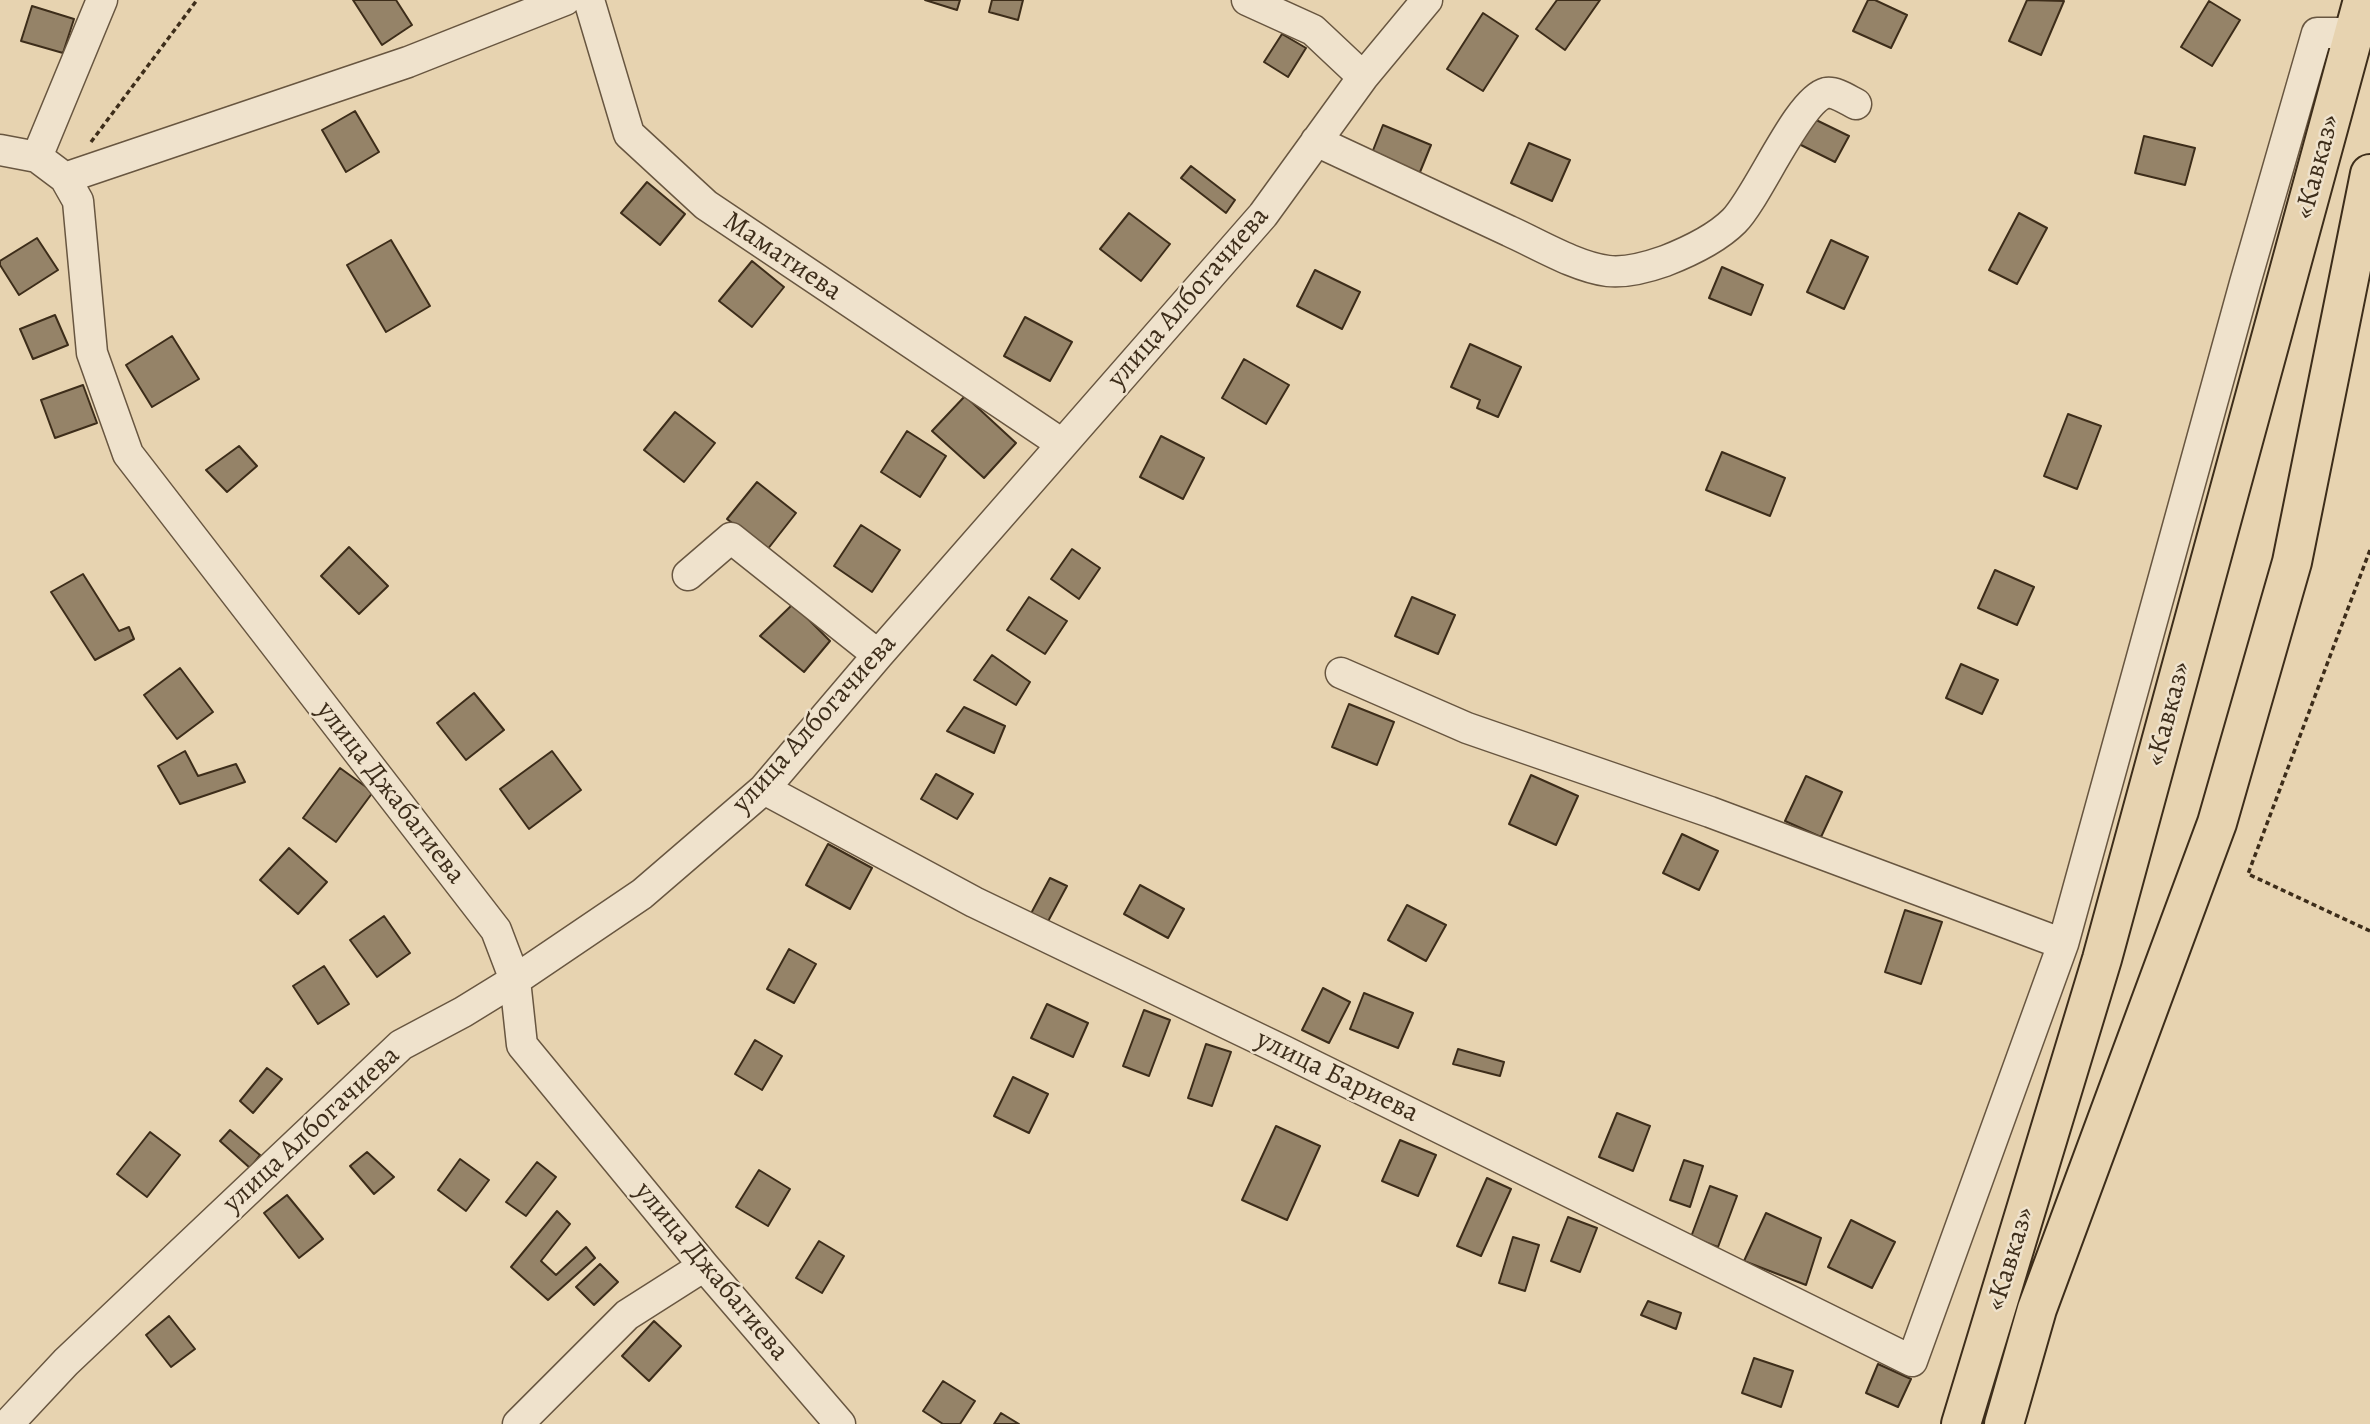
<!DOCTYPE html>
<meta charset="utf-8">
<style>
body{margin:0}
canvas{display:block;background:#e7d3b0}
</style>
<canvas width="2370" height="1424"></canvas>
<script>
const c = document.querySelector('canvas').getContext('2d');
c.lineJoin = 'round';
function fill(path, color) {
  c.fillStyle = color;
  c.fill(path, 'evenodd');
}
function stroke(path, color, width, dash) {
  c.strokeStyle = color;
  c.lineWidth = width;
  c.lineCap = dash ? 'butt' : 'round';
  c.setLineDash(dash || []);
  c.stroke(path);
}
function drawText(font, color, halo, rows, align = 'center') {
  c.font = font + ' Alegreya,serif';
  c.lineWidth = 5;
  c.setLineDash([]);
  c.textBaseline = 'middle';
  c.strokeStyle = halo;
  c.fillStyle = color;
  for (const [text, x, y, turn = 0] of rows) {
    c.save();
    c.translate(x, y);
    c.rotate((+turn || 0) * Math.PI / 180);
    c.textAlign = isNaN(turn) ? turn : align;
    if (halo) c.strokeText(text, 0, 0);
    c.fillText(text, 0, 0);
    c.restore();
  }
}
const building = new Path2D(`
 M353,0H396L412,25L382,45Z
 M925,0H960L957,10Z
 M992,0H1023L1018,20L989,12Z
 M1557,0H1600L1565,50L1536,29Z
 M1868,0H1875L1907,15L1891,48L1853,31Z
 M2027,0L2064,1L2041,55L2009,41Z
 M2209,1L2240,20L2212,66L2181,47Z
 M32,6L74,19L63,53L21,41Z
 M1483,13L1518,36L1483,91L1447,69Z
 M1282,34L1306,48L1288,77L1264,62Z
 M355,111L379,152L346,172L322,130Z
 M1810,117L1849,136L1835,162L1797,143Z
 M1383,125L1431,145L1418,177L1370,158Z
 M2144,136L2195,148L2185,185L2135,173Z
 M1529,143L1570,160L1552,201L1511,183Z
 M1191,166L1235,200L1226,213L1181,178Z
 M647,182L685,214L660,245L621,213Z
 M1129,213L1170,244L1141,281L1100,249Z
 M2019,213L2047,228L2017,284L1989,270Z
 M37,238L58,270L19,295L0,265V261Z
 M391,240L430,306L386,332L347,265Z
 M1831,240L1868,257L1844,309L1807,292Z
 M752,261L784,287L752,327L719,301Z
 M1722,267L1763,285L1751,315L1709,298Z
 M1315,270L1360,292L1342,329L1297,306Z
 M55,315L68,345L33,359L20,329Z
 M1025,317L1072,342L1050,381L1004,356Z
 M172,336L199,379L152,407L126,365Z
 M1470,344L1521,367L1498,417L1477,408L1480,400L1451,387Z
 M1244,359L1289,385L1266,424L1222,398Z
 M83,385L97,423L55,438L41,400Z
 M965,396L1016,443L984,478L932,431Z
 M675,412L715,443L684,482L644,450Z
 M2068,414L2101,426L2077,489L2044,476Z
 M907,431L946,456L920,497L881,472Z
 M1161,436L1204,458L1183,499L1140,477Z
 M239,446L257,466L227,492L206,470Z
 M1722,452L1785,478L1770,516L1706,490Z
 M757,482L796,513L767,550L727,519Z
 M861,525L900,550L872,592L834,566Z
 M349,547L388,586L359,614L321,576Z
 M1072,549L1100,568L1079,599L1051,579Z
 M1995,570L2034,587L2017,625L1978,608Z
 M83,574L119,631L129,627L134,639L95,660L51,592Z
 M1029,597L1067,621L1045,654L1007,630Z
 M1412,597L1455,615L1438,654L1395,636Z
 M793,604L830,641L804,672L760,636Z
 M992,655L1030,682L1016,705L974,680Z
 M1961,664L1998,680L1982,714L1946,698Z
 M180,668L213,712L177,739L144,695Z
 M474,693L504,730L466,760L437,723Z
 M1349,704L1394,722L1377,765L1332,747Z
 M964,707L1005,726L994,753L947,731Z
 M185,751L198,776L236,764L245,782L180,804L158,766Z
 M552,751L581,790L529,829L500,789Z
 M340,768L373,792L336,842L303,818Z
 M936,774L973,794L957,819L921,799Z
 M1531,775L1578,796L1556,845L1509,824Z
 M1806,776L1842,792L1821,837L1785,821Z
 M1682,834L1718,851L1699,890L1663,873Z
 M828,844L872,868L850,909L806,885Z
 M289,848L327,882L298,914L260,880Z
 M1050,878L1067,886L1046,925L1028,919Z
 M1140,885L1184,909L1168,938L1124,914Z
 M1407,905L1446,925L1426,961L1388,940Z
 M1905,910L1942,922L1921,984L1885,972Z
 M384,916L410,953L377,977L350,940Z
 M789,949L816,964L794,1003L767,989Z
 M324,966L349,1004L318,1024L293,986Z
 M1323,988L1350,1002L1329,1043L1302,1030Z
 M1364,993L1413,1013L1398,1048L1350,1029Z
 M1047,1004L1088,1023L1073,1057L1031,1038Z
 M1144,1010L1170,1020L1149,1076L1123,1066Z
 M755,1040L782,1056L762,1090L735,1074Z
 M1206,1044L1231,1052L1212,1106L1188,1098Z
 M1458,1049L1504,1062L1500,1076L1453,1064Z
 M267,1068L282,1079L253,1113L240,1101Z
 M1013,1077L1048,1094L1029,1133L994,1116Z
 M1617,1113L1650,1126L1633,1171L1599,1157Z
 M1276,1126L1320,1146L1287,1220L1242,1200Z
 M230,1130L260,1155L250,1168L220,1141Z
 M150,1132L180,1155L147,1197L117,1174Z
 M1400,1140L1436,1155L1418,1196L1382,1181Z
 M367,1152L394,1177L374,1194L350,1166Z
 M460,1159L489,1180L466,1211L438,1190Z
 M1684,1160L1703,1166L1690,1207L1670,1200Z
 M537,1162L556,1177L526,1216L506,1202Z
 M759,1170L790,1189L768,1226L736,1207Z
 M1487,1178L1511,1189L1481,1256L1457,1246Z
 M1710,1186L1737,1196L1718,1247L1691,1237Z
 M287,1195L323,1239L299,1258L264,1213Z
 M557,1211L570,1224L541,1261L556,1275L586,1247L595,1258L548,1300L511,1267Z
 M1766,1213L1821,1238L1806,1285L1744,1261Z
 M1568,1217L1597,1228L1580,1272L1551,1261Z
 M1851,1220L1895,1242L1872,1288L1828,1267Z
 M1513,1237L1539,1245L1525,1291L1499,1283Z
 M819,1241L844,1256L822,1293L796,1278Z
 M600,1264L618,1282L594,1305L576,1287Z
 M1648,1301L1681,1313L1676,1329L1641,1315Z
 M169,1316L195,1349L171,1367L146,1335Z
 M654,1321L681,1346L649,1381L622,1356Z
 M1754,1358L1793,1371L1781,1407L1742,1393Z
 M1878,1364L1911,1379L1898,1407L1866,1393Z
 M943,1381L975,1401L960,1424H943L923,1411Z
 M1001,1413L1019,1424H994Z`);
fill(building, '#958368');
stroke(building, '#3d2d1a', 2);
const minor = new Path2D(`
 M589,0L629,134L706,205L1062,444
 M1247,0L1313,30L1363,77
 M1316,141C1381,171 1445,201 1509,231C1538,244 1576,267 1608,271C1626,273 1648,267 1665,261C1688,252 1716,239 1734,221C1758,197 1798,100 1826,93C1835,91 1848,100 1856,104
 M0,150L37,157L65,178L78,201L92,353L128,454L496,930L515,980L522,1045L704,1266L840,1424
 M37,157L102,0
 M65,178L408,62L565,0
 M688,575L731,538L878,655
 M1341,673L1467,728L1710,812L2063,944
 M764,789L974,902L1284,1051L1912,1361L2063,944L2245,283L2317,33H2354
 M8,1424L66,1362L401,1045L463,1012L515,980L642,894L764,789L878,655L1263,215L1363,77L1427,0
 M518,1424L627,1315L704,1266`);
const highway = new Path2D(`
 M1961,1424L2102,959L2363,0
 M2004,1424L2037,1309L2217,823L2292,562L2370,174`);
stroke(minor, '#685640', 33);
stroke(highway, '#3d2d1a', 42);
stroke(new Path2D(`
 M91,142L197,0
 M2370,550L2248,874L2370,931`), '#3d2d1a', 3.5, [5, 3.5]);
stroke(minor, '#efe2cc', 30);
stroke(highway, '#e7d3b0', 38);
drawText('28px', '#3d2d1a', '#efe2cc', [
 ["«Кавказ»",2318,167,-75],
 ["Маматиева",782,257,34],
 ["улица Албогачиева",1189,298,-49],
 ["«Кавказ»",2169,714,-75],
 ["улица Албогачиева",815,724,-48],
 ["улица Джабагиева",390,793,52],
 ["улица Бариева",1337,1077,26],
 ["улица Албогачиева",312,1130,-43],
 ["«Кавказ»",2011,1259,-73],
 ["улица Джабагиева",711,1272,50]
]);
</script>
